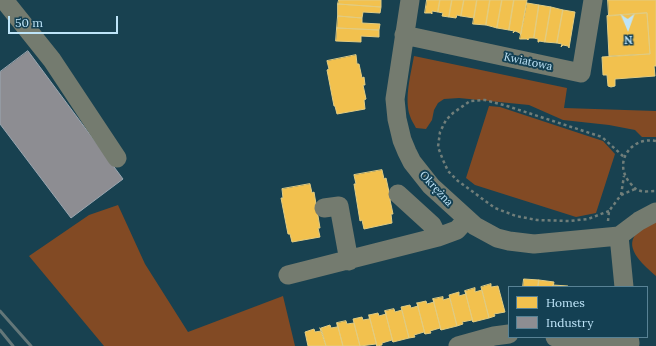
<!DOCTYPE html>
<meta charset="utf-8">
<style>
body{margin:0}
#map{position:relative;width:656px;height:346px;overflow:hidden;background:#184150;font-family:Lora,serif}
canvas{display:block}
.legend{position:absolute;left:508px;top:286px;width:140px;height:52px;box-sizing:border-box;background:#144053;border:1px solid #588295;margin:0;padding:5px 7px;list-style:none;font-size:12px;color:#bee4f8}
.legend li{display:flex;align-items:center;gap:8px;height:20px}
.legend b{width:20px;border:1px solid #588295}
.north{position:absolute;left:608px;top:8px;width:40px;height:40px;-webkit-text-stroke:3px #144053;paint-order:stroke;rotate:178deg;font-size:11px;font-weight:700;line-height:16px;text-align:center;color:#bee4f8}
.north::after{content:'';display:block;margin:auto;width:14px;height:18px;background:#bee4f8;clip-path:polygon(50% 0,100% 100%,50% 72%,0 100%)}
.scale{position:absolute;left:8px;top:16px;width:110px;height:18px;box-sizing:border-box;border:2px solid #bee4f8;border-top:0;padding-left:5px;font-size:12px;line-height:14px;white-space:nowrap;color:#bee4f8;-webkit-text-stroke:3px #144053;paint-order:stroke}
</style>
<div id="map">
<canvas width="656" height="346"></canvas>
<ul class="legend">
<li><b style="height:11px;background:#f2c14e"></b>Homes</li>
<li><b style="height:11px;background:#8d8d92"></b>Industry</li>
</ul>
<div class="north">N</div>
<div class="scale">50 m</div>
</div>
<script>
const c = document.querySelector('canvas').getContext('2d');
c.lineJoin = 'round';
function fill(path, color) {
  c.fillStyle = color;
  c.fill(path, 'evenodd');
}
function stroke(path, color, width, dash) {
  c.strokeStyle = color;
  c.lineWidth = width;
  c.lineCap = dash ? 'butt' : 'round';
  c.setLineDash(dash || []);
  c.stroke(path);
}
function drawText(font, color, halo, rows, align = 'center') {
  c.font = font + ' Lora,serif';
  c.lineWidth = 4;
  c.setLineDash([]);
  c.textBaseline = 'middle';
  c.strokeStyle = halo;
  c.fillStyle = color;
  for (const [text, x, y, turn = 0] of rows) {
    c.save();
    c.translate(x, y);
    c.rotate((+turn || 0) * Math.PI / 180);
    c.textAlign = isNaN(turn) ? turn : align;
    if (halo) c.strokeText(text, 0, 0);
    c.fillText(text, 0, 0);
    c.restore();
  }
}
fill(new Path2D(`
 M414,56L567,88L564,108L656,111V137H642L635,130L609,125L563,120L529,105L459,98L444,99L438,103L434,110L432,120L426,129L416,128C414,124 411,120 410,116C404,99 411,73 414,56Z
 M489,106L500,107L603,141L615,154L596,213L576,217L475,185L466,178Z
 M118,205L145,264L188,332L283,296L295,346H104L29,256L89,215Z
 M656,219V276C646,267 623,249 636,234C640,228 650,223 656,219Z`), '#824a24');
const homes = new Path2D(`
 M339,0H381V7L338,4Z
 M427,0H440L438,12L432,11V14L431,13H425Z
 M440,0H452L449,17L442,16L443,13L438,12Z
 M452,0H464L461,16L457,15L456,18L449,17Z
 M464,0H477L474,18L461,16Z
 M477,0H490L486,25L473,24Z
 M490,0H502L497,28L486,25Z
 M502,0H514L509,30L497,28Z
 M514,0H527L521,34H520V33L515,31L513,33L514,31L509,30Z
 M608,0H656V66H654L655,76L615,79V86L611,87L608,86L607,75H603L602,57L650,54L647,13L609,16Z
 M527,3L539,5L534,38H529L528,40L527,39H520Z
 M338,4L381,7L380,13L363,12L362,18L338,16Z
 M539,5L551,7L545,42L539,41V42H538V39L534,38Z
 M551,7L563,10L557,43L545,42Z
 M563,10L575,12L569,48L568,46L563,45L561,47L562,44L557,43Z
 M647,13L650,54L609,56L607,16Z
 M338,16L362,18V23L380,24L379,30L337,28Z
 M337,28L379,30V37L361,36V42L336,41Z
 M356,55L357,64H359L362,78L364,77L365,85H363L366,99L364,100L365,109L337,114L335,106H334L327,70L329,69L327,61Z
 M382,170L384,179L386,178L389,192L391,191L392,199L390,200L393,214H391L392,223L364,229L362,220L360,221L354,184H356L354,175Z
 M310,184L312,193L314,192L320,228H318L320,237L292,242L290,234H288L281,198H283L282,189Z
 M524,279L539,280L538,287H523Z
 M539,280L554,282L553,287H538Z
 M491,284V287L498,286L505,312L494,314L495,316L489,318L481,287Z
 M553,285L568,286V287H553Z
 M475,288V292L482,290L489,318L473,322L465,291Z
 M465,291L473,322L472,320L462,322L463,324L457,326L449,295L459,292V296L466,294Z
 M443,297V300L450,298L457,326L441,330L433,299Z
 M433,299L441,330L440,328L430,331L431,333L425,334L417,303L426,301L427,304L434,302Z
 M417,303L425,334L424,332L414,335L415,337L409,338L401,307L410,305L411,308L418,306Z
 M394,309L395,312L402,310L409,338L393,342L385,311Z
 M385,311L393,342L392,340L382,343V345L377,346L369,315L378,313L379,316L386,314Z
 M369,315L377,346L376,344L360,346L353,319L362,317L363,320L369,319Z
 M346,321L347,324L354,323L360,346H343L337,323Z
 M337,323L343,346H326L321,328L330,325L331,328L337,327Z
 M320,328L326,346H308L305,332L314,329L315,332L321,331Z`);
fill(homes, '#f2c14e');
stroke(homes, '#e2cc81', 1);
const industry = new Path2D(`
 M28,51L123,179L71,218L0,124V72Z`);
fill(industry, '#8d8d92');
stroke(industry, '#9ca7b1', 1);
stroke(new Path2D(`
 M656,141C630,136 612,164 631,184C634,188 636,190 641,191C645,192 651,191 656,191
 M621,195L635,189
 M609,211L588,219L569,221L537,220L516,216L495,208L458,181L448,171L443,160L438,147L440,132L446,120L453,113L470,101L485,100L507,106L602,137L624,157
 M608,221L609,211L621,195L624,176`), '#707e7a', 2.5, [3, 3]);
stroke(new Path2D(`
 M4,0L52,60L117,158
 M410,0L395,99L397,119L402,140L407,152L412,162L431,186L475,226L497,238L509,241L534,244L619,236
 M404,35L581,73L593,0
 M398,194L432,225L438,237
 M324,208L339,206L349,261
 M288,275L438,237L457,230L466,220
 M624,287L619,236L639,221L656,212
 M555,337L630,343L629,337
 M458,346L494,336L509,334`), '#747b6f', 19);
stroke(new Path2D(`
 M0,311L31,346
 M0,330L13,346`), '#637779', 3);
drawText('11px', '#bee4f8', '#144053', [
 ["Kwiatowa",528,62,12],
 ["Okrężna",436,189,47]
]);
</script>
